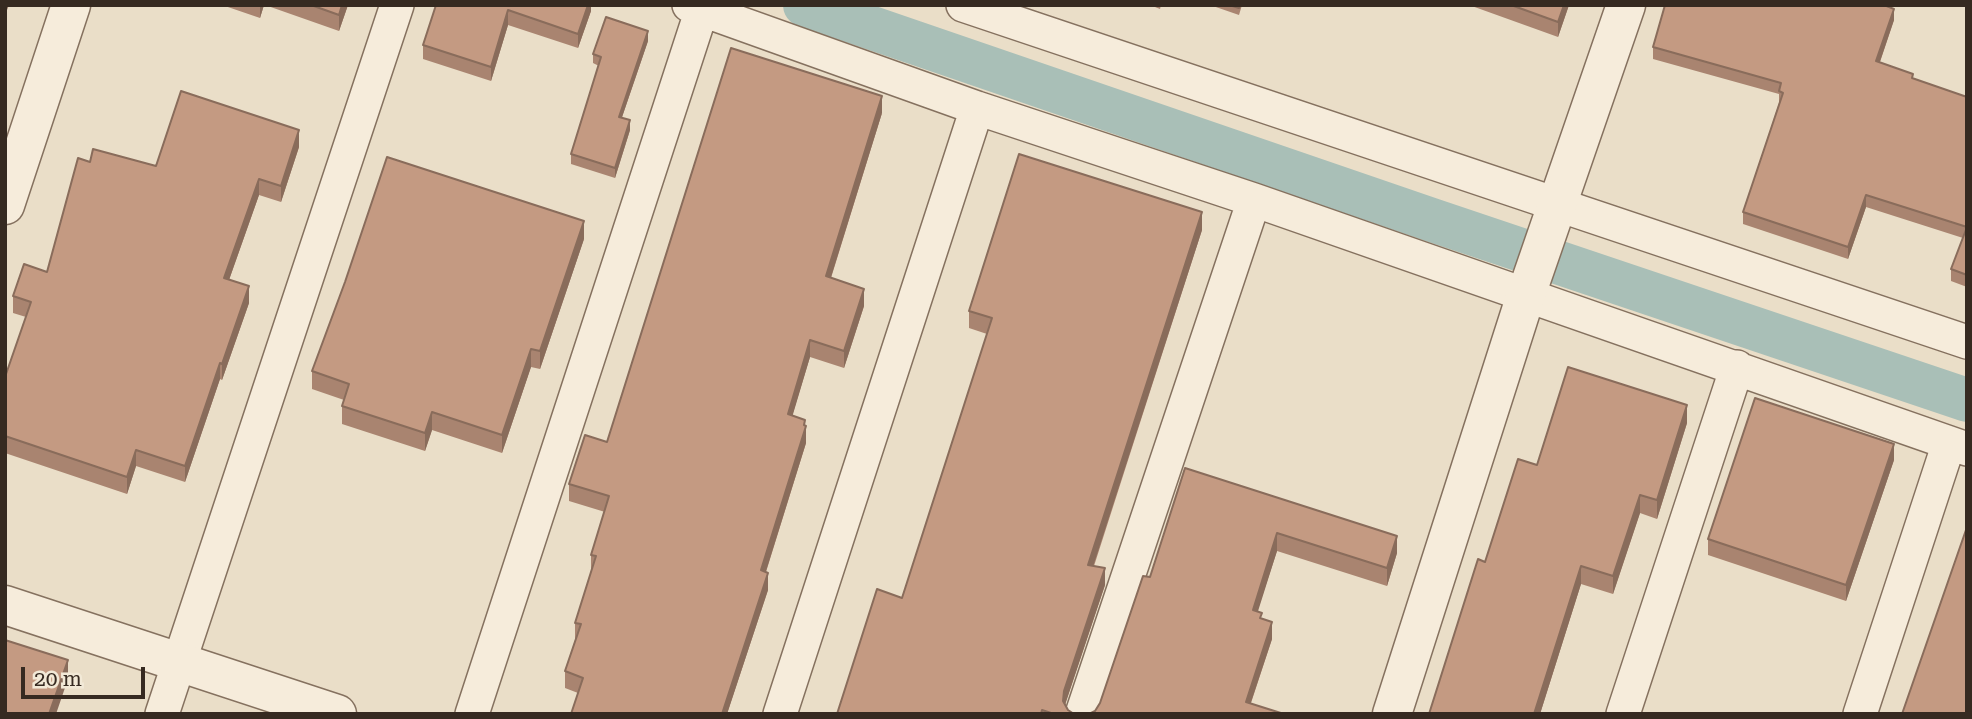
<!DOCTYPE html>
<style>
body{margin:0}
#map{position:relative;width:1972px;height:719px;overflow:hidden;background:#eadec8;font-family:"Roboto Serif",serif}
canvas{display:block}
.frame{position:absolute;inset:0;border:7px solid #362a21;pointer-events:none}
.scale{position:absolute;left:21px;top:667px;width:124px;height:32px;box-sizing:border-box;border:4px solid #362a21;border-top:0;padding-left:9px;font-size:21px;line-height:24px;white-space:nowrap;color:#362a21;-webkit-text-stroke:5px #f2e9d7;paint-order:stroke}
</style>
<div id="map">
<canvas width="1972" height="719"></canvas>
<div class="frame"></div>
<div class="scale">20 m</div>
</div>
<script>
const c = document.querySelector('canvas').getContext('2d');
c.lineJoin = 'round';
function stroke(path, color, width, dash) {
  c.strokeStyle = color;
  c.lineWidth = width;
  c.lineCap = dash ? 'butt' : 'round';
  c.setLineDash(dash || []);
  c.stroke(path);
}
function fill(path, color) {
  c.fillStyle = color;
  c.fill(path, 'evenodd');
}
stroke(new Path2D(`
 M805,5L1432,220L1967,400`), '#a9bfb7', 44);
const minor = new Path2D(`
 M689,5L977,108L1254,200L1967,449
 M963,5L1967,342
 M162,714L397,5
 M472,714L702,9
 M780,714L977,108
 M1082,714L1254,200
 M1623,714L1737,367
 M1860,714L1949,443`);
const tertiary = new Path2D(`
 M5,205L71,5
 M5,605L337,714
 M1392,714L1526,295L1626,5`);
stroke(minor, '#85715f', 36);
stroke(tertiary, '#85715f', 41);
stroke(minor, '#f6ecdb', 33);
stroke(tertiary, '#f6ecdb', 38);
fill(new Path2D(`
 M222,5H264L260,18Z
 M265,5H348L339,31Z
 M436,5H591V11L578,48L508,25L491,81L423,59V45Z
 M1150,5H1161L1160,9Z
 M1210,5H1242L1239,15Z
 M1469,5H1569L1558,37Z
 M1894,20L1880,62L1913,78L1967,97V287L1951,281V269L1963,238L1866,207L1848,259L1743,224V212L1779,103V94L1653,59V47Z
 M648,41L622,117L630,130L615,178L571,164V154L599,66L593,63V54Z
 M882,113L831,278L864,306L844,368L810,357L792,416L805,425L806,443L766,572L768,590L727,714H571L578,693L565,688V671L575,640V623L591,571V555L605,512L569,501V484L607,442Z
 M299,147L281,202L259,195L229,280L249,303L222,380L220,379L185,482L136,466L127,494L5,453V377L26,317L13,313V296L47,272L90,162L156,166Z
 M1202,230L1094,566L1105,585L1065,704L1068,710L1074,714H837L902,598L987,334L969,328V311Z
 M584,239L540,369L531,367L502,453L432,430L425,451L342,424V406L344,400L312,389V371Z
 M1687,423L1657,519L1640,513L1613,594L1581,584L1540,714H1429L1485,562L1537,465Z
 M1894,460L1846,601L1708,555V539Z
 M1185,468L1397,553L1387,586L1277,551L1257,612L1272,639L1251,703L1095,711L1100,703L1150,577Z`), '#a98470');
fill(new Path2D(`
 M5,5H9L5,15Z
 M260,5H264L260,18Z
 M342,5H348L339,31V15Z
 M588,5H591V11L578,48V34Z
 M1564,5H1569L1558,37V22Z
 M1894,9V20L1876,73V61Z
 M508,10V25L491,81V67Z
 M648,31V41L619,126V117Z
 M882,96V113L826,293V276Z
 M630,120V130L615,178V168Z
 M299,130V147L281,202V186Z
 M259,179V195L224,294V278Z
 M1866,195V207L1848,259V247Z
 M1202,212V230L1088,582V565Z
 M584,221V239L540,369V351Z
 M249,286V303L222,380V364Z
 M864,289V306L844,368V351Z
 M810,340V357L788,431V414Z
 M531,349V367L502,453V435Z
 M220,363V379L185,482V466Z
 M1687,405V423L1657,519V500Z
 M432,412V430L425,451V433Z
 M805,420V430L806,426V443L761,587V570Z
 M1894,444V460L1846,601V585Z
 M136,450V466L127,494V477Z
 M1640,495V513L1613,594V576Z
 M1277,533V551L1253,627V610Z
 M1397,536V553L1387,586V568Z
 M1581,566V584L1540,714H1534Z
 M1105,568V585L1064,708V691Z
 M768,573V590L727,714H722Z
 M1272,622V639L1247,714L1246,702Z
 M68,660V679L56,714H49Z`), '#896c5b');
const building = new Path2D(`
 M311,5H342L339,15Z
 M436,5H588L578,34L508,10L491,67L423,45Z
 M1229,5H1240L1239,8Z
 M1511,5H1564L1558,22Z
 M1665,5H1884L1894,9L1876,61L1913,74L1912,78L1967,97V275L1951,269L1967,227L1866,195L1848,247L1743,212L1783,93L1779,91L1781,83L1653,47Z
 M606,17L648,31L619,117L630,120L615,168L571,154L601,57L593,54Z
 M731,48L882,96L826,276L864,289L844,351L810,340L788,414L805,420L804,425L806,426L761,570L768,573L722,714H571L583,678L565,671L581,624L575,623L596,556L591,555L609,496L569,484L585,435L607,442Z
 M181,91L299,130L281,186L259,179L224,278L249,286L222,364L220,363L185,466L136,450L127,477L5,436V377L31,302L13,296L24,264L47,272L78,158L90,162L93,149L156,166Z
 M1019,154L1202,212L1088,565L1105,568L1064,691L1063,701L1068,710L1074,714H1054L1042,710L1041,714H837L877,589L902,598L992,318L969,311Z
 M387,157L584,221L540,351L531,349L502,435L432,412L425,433L342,406L349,384L312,371L345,282Z
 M1568,367L1687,405L1657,500L1640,495L1613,576L1581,566L1534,714H1429L1478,559L1485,562L1518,459L1537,465Z
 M1755,398L1894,444L1846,585L1708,539Z
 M1185,468L1397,536L1387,568L1277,533L1253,610L1262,613L1260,618L1272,622L1246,702L1284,714H1089L1095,711L1100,703L1143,576L1150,577Z
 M1967,527V714H1902Z
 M5,640L68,660L49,714H5Z`);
fill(building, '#c49a82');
stroke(building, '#896c5b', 2);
</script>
